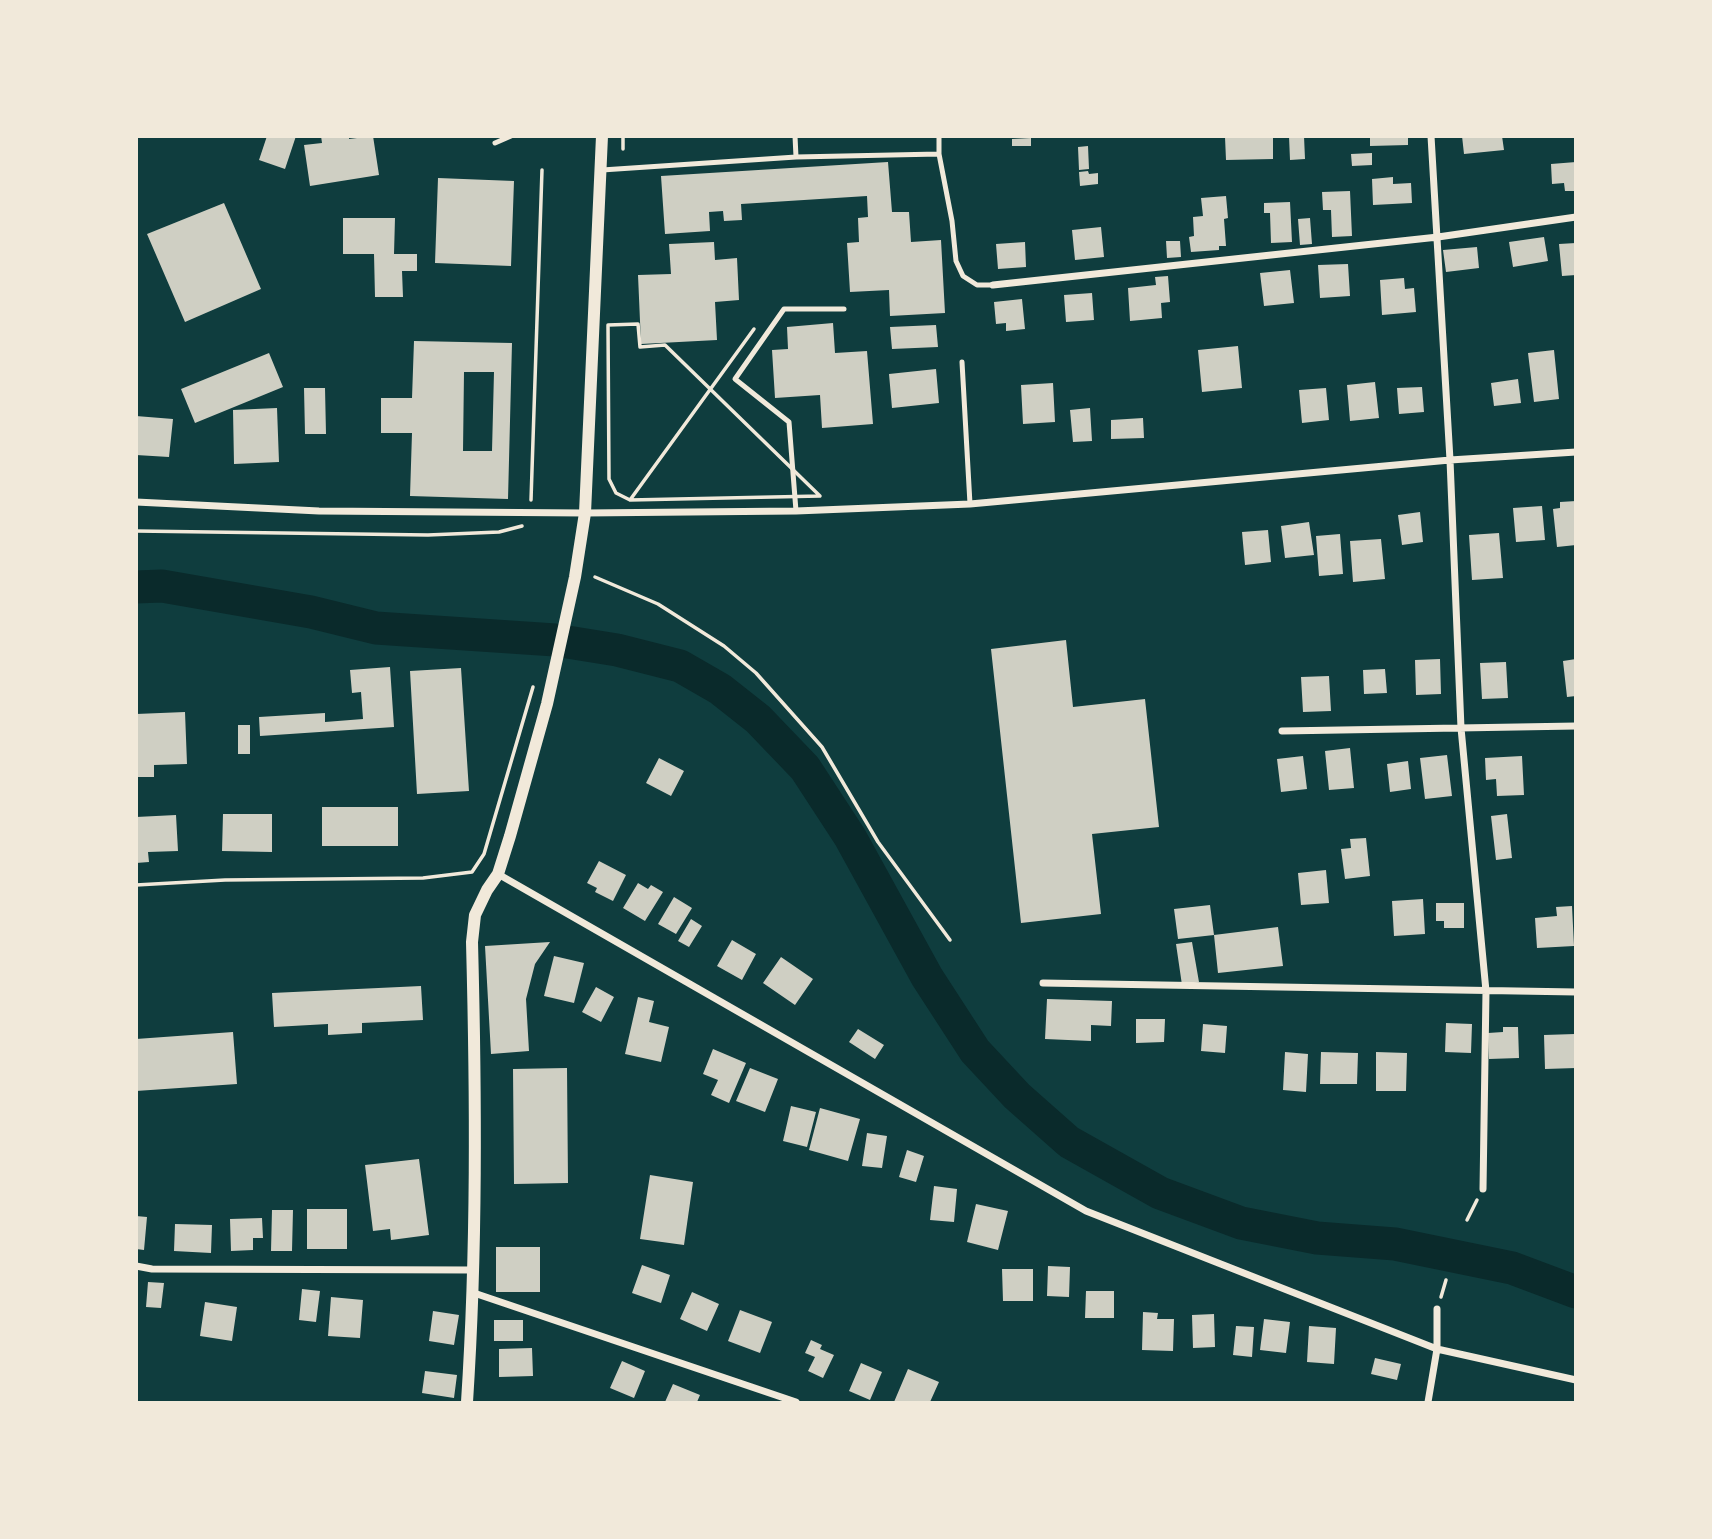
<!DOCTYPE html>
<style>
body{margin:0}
#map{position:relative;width:1712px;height:1539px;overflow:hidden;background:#0f3d3e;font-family:"PT Sans Narrow",sans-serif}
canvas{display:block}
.frame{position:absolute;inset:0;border:138px solid #f1e9da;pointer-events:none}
</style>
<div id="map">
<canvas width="1712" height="1539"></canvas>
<div class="frame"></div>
</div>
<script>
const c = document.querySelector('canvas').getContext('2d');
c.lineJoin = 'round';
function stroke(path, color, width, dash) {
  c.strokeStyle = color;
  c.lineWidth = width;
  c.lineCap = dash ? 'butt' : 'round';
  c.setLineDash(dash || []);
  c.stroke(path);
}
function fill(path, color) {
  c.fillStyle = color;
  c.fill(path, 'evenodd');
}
stroke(new Path2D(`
 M136,587L162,586L311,612L376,628L555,640L617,650L680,666L720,689L758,719L805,768L850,837L927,977L975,1051L1017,1096L1069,1142L1160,1193L1241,1223L1317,1238L1395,1244L1512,1268L1576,1292`), '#0a2a2b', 33);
fill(new Path2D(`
 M267,136H296L285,169L259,160Z
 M321,136H349V139L373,136L379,175L310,186L304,145L322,143Z
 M1273,136V159L1226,160L1225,137Z
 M1289,136H1304L1305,159L1290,160Z
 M1370,136H1408V145L1370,146Z
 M1462,136H1502L1504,150L1464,154Z
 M1031,138V146H1012V139Z
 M1088,146L1089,169L1079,170L1078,147Z
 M1372,153V165L1352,166L1351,154Z
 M888,162L892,212H909L911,242L941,240L945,313L890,316L889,290L850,292L847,243L859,242L858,218L868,217L867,196L741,204L742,220L724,221L723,211L709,212L710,231L665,234L661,176Z
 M1576,162V191H1565L1564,183L1552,184L1551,164Z
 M1088,171L1089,174L1098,173V184L1080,186L1079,172Z
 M1393,177V184L1411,183L1412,203L1373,205L1372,179Z
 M438,178L514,181L511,266L435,263Z
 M1350,191L1352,236L1332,237L1331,210H1323L1322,192Z
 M1226,196L1228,218L1224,219L1226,246H1219V250L1191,252L1189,237L1194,236L1193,217L1203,216L1201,198Z
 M1290,202L1292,242L1271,243L1270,213H1264V203Z
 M224,203L261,289L185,322L147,234Z
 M343,218H395L394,254H417V271H402L403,297H375L374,254H343Z
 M1310,218L1312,244L1300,245L1298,219Z
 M1101,227L1104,257L1075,260L1072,230Z
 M1544,237L1548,261L1513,267L1509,242Z
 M1166,241H1180L1181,257L1167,258Z
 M714,242L715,260L737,258L739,300L715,302L717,340L641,344L638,275L671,274L669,244Z
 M1025,242L1026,267L998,269L996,244Z
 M1576,243V275L1562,276L1559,244Z
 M1477,247L1479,268L1446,272L1443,250Z
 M1348,264L1350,296L1320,298L1318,265Z
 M1290,270L1294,303L1264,306L1260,273Z
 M1168,276L1170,302L1161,303L1162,318L1130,321L1128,288L1156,285L1155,277Z
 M1404,278L1405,289L1414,288L1416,312L1382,315L1380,280Z
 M1092,293L1094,320L1066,322L1064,295Z
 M1022,299L1025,329L1006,331V323L996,324L994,302Z
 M833,323L835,353L867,351L873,424L822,428L820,395L775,398L772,350L788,349L787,327Z
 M936,325L938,347L892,349L890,327Z
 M414,341L512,343L508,499L410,496L412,433H381V398H412ZM464,372H494L492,451H463Z
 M1238,346L1242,388L1202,392L1198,350Z
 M1554,350L1559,399L1534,402L1528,353Z
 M269,353L283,387L195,423L181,389Z
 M936,369L939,403L892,408L889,374Z
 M1518,379L1521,403L1494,406L1491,383Z
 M1375,382L1379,418L1350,421L1347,385Z
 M1053,383L1055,422L1023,424L1021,385Z
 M1422,387L1424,412L1399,414L1397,388Z
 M304,388H325L326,434H305Z
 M1326,388L1329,420L1302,423L1299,390Z
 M277,408L279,462L234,464L233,410Z
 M1090,408L1092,441L1073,442L1070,410Z
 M136,416L173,419L169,457L136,455Z
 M1143,418L1144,438L1111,439V420Z
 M1576,501V545L1557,547L1553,509L1560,508V502Z
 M1542,506L1545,540L1516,542L1513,508Z
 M1420,512L1423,542L1402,545L1398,515Z
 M1309,522L1314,555L1285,558L1281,526Z
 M1268,530L1271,562L1245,565L1242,532Z
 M1499,533L1503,578L1472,580L1469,535Z
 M1340,534L1343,574L1319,576L1316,536Z
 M1381,539L1385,579L1353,582L1350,541Z
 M1066,640L1073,707L1145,699L1159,827L1092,834L1101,914L1021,923L991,649Z
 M1440,659L1441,694L1416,695L1415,660Z
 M1576,659V696L1567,697L1563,661Z
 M1506,662L1508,698L1482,699L1480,663Z
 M390,667L394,727L260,736L259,717L325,713V722L363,719L361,692L352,693L350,670Z
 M461,668L469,791L417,794L410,671Z
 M1385,669L1387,693L1364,694L1363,670Z
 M1329,676L1331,711L1303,712L1301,677Z
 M185,712L187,764L154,765V777H136V714Z
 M238,725H250V754H238Z
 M1350,748L1354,788L1329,790L1325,751Z
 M1447,755L1452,796L1425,799L1420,758Z
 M1303,756L1307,789L1281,792L1277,759Z
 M1522,756L1524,795L1497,796L1496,779L1486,780L1485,758Z
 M659,758L684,771L671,796L646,783Z
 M1408,761L1411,789L1390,792L1387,764Z
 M322,807H398V846H322Z
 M223,814H272V852L222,851Z
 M1507,814L1512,858L1496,860L1491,816Z
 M176,815L178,851L148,852L149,862L136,863V817Z
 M1366,838L1370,876L1345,879L1341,849L1351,848L1350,839Z
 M599,861L626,875L613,901L595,892L597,888L587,883Z
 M1326,870L1329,903L1301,905L1298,873Z
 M638,883L648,889L651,885L663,892L645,921L623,908Z
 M674,897L692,908L676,934L658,924Z
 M1423,899L1425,934L1394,936L1392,901Z
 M1436,903H1464V928H1444V921H1436Z
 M1210,905L1214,935L1178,939L1174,909Z
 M1572,906L1574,946L1537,948L1535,918L1557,916L1556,907Z
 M691,919L702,926L689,947L678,941Z
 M1278,927L1283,966L1218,973L1214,935Z
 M732,940L756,954L742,980L717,966Z
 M550,942L535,964L526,999L529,1051L491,1054L485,946Z
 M1192,942L1199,982L1182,985L1176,944Z
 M554,956L584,963L574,1003L544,996Z
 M781,957L813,979L795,1005L763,983Z
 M421,986L423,1020L362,1023V1033L328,1035V1024L274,1027L272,993Z
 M596,987L614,997L601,1022L582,1012Z
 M638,997L654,1001L649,1022L669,1027L661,1062L625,1054Z
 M1047,999L1112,1001L1111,1026L1091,1025V1041L1045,1039Z
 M1136,1019H1165L1164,1042L1136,1043Z
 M1446,1023L1472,1024L1471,1053L1445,1052Z
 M1203,1024L1227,1026L1225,1053L1201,1051Z
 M1503,1027H1518L1519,1058L1489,1059L1488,1033L1503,1032Z
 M858,1029L884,1045L875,1059L849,1042Z
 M233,1032L237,1084L136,1091V1039Z
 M1575,1034L1576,1068L1545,1069L1544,1035Z
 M713,1049L746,1063L729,1103L711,1095L718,1080L703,1074Z
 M1285,1052L1308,1054L1306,1092L1283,1090Z
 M1321,1052L1358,1053L1357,1084H1320Z
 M1376,1052L1407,1053L1406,1091H1376Z
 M567,1068L568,1183L514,1184L513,1069Z
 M750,1068L778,1079L765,1112L736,1101Z
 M791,1106L816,1112L807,1147L783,1141Z
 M820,1108L860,1119L848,1161L809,1150Z
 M867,1133L887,1136L882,1168L862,1166Z
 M907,1150L924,1156L916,1182L899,1177Z
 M419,1159L429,1235L391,1240L390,1229L373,1231L365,1165Z
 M650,1175L693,1182L684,1245L640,1239Z
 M934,1186L957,1189L954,1222L930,1220Z
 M976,1204L1008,1211L998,1250L967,1242Z
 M307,1209H347V1249H307Z
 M272,1210H293L292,1251H271Z
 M136,1216L147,1217L144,1250L136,1249Z
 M262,1218L263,1238H253V1250L231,1251L230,1219Z
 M175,1224L212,1225L211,1253L174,1251Z
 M496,1247H540V1292H496Z
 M642,1265L670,1275L661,1303L632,1293Z
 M1048,1266L1070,1267L1069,1297L1047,1296Z
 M1002,1269H1033V1301H1003Z
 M148,1282L164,1283L161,1308L146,1307Z
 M302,1289L320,1291L316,1322L299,1320Z
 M1086,1291H1114V1318H1085Z
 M692,1292L719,1304L707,1331L680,1319Z
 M331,1297L363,1300L360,1338L328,1336Z
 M205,1302L237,1307L232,1341L200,1336Z
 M740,1310L772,1322L760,1353L728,1341Z
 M433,1311L459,1315L454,1345L429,1341Z
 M1143,1312L1158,1313L1157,1319H1174L1173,1351L1142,1350Z
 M1214,1314L1215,1347L1193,1348L1192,1315Z
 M1264,1319L1290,1322L1286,1353L1260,1350Z
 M494,1320H523V1341H494Z
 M1236,1326L1254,1327L1252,1357L1233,1355Z
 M1309,1326L1336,1328L1334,1364L1307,1362Z
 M811,1340L822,1345L820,1349L834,1355L823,1378L808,1371L815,1357L805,1353Z
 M532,1348L533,1376L499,1377V1349Z
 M1375,1358L1401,1364L1397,1380L1371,1374Z
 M622,1361L645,1371L634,1398L610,1388Z
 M861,1363L882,1372L870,1400L849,1391Z
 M908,1369L939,1382L930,1402H894Z
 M425,1371L457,1375L454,1398L422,1393Z
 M673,1384L700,1395L697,1402H665Z`), '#cfcfc3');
stroke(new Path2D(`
 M623,149V136
 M638,324L640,347L665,345L820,496L630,500L616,493L609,479L608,325Z
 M531,500L542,170
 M630,500L754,329
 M136,531L428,535L499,532L522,526
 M595,577L658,604L724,646L756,673L822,747L878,842L950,940
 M136,885L225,880L423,878L472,872L484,854L533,687
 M1467,1220L1477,1200
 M1441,1297L1446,1280`), '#f1e9da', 3.5);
stroke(new Path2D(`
 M795,136L796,157
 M495,143L511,136
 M939,154L952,221L956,261L963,276L977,285H993
 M602,170L796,157L939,154V136
 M962,362L970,504
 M796,511L789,422L735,379L784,309H844`), '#f1e9da', 5);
stroke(new Path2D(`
 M1431,136L1450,460L1461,728L1486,991L1483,1189
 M993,285L1438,237L1576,217
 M136,502L319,511L585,513L796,511L970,504L1450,460L1576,452
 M1282,731L1576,726
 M498,874L1086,1211L1437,1349L1576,1380
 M1043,983L1576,992
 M136,1266L152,1269L473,1270
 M474,1293L796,1402
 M1428,1402L1437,1349V1309`), '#f1e9da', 7);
stroke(new Path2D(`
 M467,1402C477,1249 476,1096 472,942L475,915L487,890L498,874L510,836L547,704L575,577L585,513L602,136`), '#f1e9da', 12);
</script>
